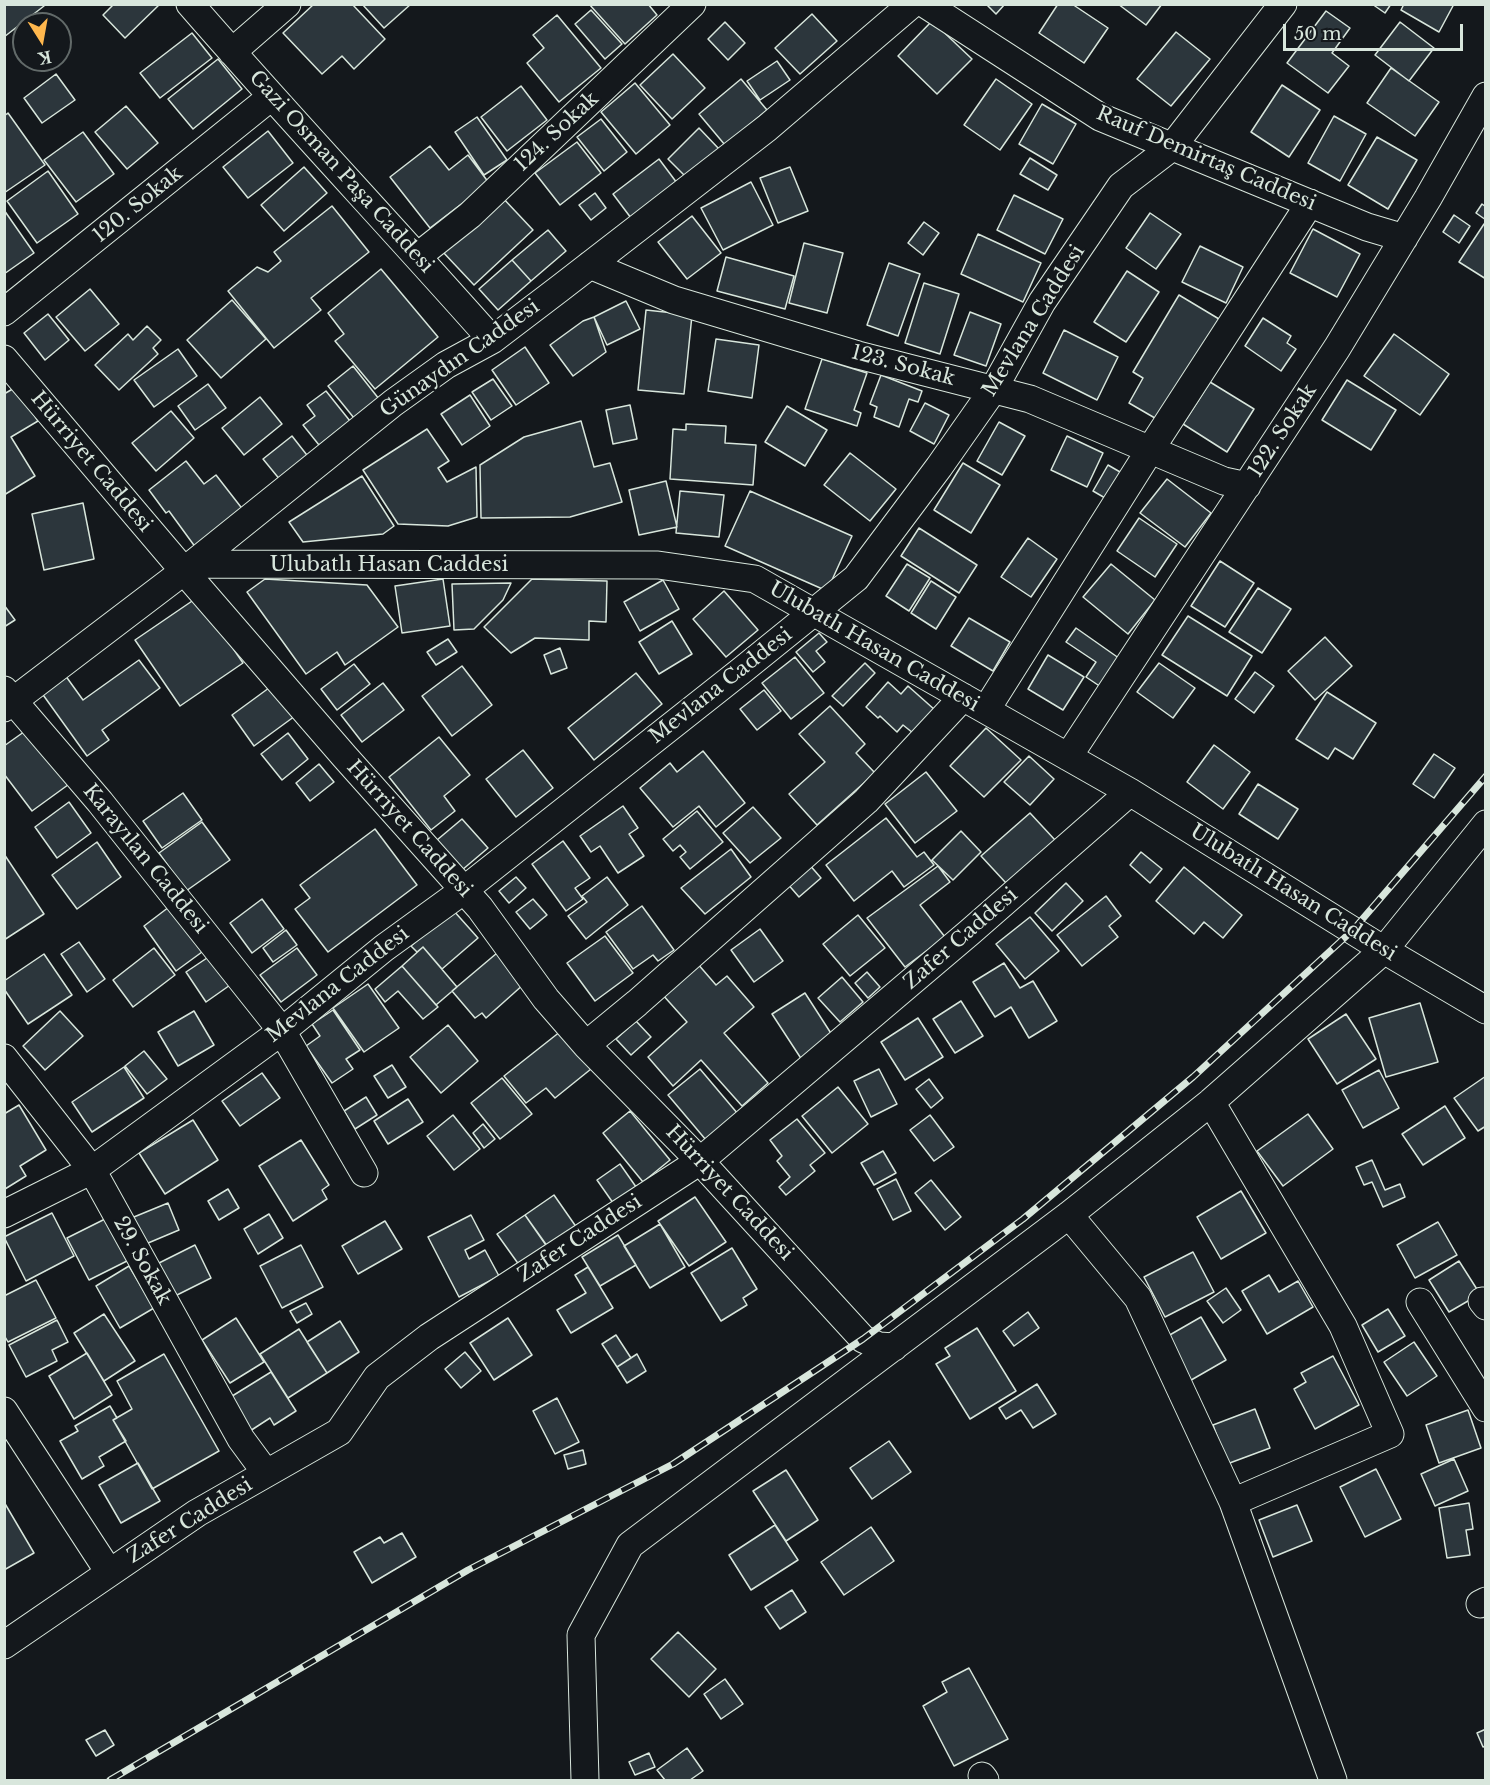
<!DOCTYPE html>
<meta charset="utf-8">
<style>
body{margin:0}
#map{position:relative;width:1490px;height:1785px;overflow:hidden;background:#14181c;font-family:"Libre Baskerville",serif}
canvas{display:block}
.frame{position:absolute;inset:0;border:6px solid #d8e6dc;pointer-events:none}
.north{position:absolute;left:12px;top:12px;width:60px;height:60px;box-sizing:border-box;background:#14181c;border:2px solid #626a69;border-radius:50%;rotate:169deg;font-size:16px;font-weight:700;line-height:24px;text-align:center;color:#d8e6dc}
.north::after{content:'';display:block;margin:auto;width:21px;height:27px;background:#ffb74d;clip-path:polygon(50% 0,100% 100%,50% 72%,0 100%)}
.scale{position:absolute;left:1283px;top:24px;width:180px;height:27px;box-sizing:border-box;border:3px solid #d8e6dc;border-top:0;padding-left:8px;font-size:18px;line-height:21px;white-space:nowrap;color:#d8e6dc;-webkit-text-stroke:4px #14181c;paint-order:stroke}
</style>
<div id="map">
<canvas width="1490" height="1785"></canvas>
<div class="frame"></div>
<div class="north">K</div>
<div class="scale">50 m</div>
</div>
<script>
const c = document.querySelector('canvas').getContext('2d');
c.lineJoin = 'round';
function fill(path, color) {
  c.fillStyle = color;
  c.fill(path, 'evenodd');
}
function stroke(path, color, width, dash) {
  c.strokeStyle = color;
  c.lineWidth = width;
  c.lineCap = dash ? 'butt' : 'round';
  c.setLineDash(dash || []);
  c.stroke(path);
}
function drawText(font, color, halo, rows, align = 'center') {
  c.font = font + ' "Libre Baskerville",serif';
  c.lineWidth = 4.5;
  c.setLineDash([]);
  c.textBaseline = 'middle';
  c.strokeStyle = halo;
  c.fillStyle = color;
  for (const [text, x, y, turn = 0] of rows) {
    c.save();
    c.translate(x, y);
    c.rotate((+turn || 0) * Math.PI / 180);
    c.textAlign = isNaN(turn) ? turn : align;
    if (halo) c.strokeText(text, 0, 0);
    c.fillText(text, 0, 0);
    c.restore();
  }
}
const building = new Path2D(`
 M4,4H43L44,6L4,37Z
 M114,4H160L125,38L103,15Z
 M314,4H352L385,39L354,69L342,56L322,74L283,33Z
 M362,4H411L384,28Z
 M589,4H648L657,15L625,44Z
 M986,4H1005L996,14Z
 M1058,4H1072L1108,28L1084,63L1039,33Z
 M1118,4H1162L1146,25Z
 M1372,4H1391L1385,13Z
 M1404,4H1454L1439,32L1401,10Z
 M591,10L622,44L605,59L575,24Z
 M1326,11L1350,28L1332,53L1349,66L1328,93L1287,63Z
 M812,14L837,41L800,74L775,48Z
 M557,15L601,68L559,102L527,63L544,48L533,35Z
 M932,21L972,59L937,94L898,56Z
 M725,22L745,43L728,60L708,39Z
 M1400,22L1434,48L1409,81L1375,55Z
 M1176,32L1210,59L1171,106L1137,79Z
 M192,33L212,58L160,98L140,73Z
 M673,54L705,88L672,119L640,85Z
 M218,59L242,89L193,129L168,99Z
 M777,61L790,80L760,100L747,81Z
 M1391,68L1439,102L1415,136L1367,103Z
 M56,74L75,100L42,123L24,98Z
 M741,79L767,110L725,145L699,114Z
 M996,79L1032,104L1000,150L964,125Z
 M635,83L670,125L636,154L601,112Z
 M1282,85L1320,110L1289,157L1251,132Z
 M521,86L547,120L507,151L481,117Z
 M1042,104L1076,124L1053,164L1019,144Z
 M126,106L158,143L127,169L95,132Z
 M8,113L45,165L4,193V116Z
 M1334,116L1366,134L1340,181L1308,163Z
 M477,117L507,160L484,175L455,132Z
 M601,119L627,152L604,171L577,137Z
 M699,128L720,150L689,180L668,159Z
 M268,131L293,163L248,198L223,167Z
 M83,132L114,174L76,202L44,160Z
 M1377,137L1417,160L1388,209L1348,185Z
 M577,142L601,173L560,205L535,173Z
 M430,146L449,170L468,155L489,183L430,228L390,177Z
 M1030,158L1057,175L1048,190L1020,174Z
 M659,159L677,183L631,218L613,194Z
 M304,167L327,193L284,231L261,205Z
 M790,167L808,211L778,223L760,178Z
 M48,171L78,214L37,243L7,201Z
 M751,182L773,225L723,250L701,208Z
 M595,193L606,208L591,220L579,205Z
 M1014,195L1063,219L1045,254L997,230Z
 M501,196L533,230L474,285L442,251Z
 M1482,204L1486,207V220L1476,213Z
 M332,206L369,252L311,298L321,310L274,348L228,291L257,267L268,272L281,261L274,252Z
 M4,210L34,253L4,274Z
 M1150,213L1181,234L1156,269L1126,248Z
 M1454,215L1470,226L1459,243L1443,232Z
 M692,216L721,253L687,279L658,242Z
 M924,222L939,233L923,255L908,243Z
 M1484,224L1486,225V279L1459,262Z
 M1313,229L1360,254L1337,297L1290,273Z
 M548,230L566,251L531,281L512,260Z
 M978,234L1041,263L1023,302L961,274Z
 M804,243L843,253L827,313L789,303Z
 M1200,246L1243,267L1226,303L1182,282Z
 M726,257L794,276L785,309L717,291Z
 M512,260L531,281L498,310L479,289Z
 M889,263L920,274L898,336L867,325Z
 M381,269L438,337L375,389L335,341L344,334L328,313Z
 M1127,271L1159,292L1126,342L1094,322Z
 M924,283L959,294L940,354L905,343Z
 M90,289L119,324L85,351L56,317Z
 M1179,295L1219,319L1160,421L1129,403L1143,378L1133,372Z
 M232,300L266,339L221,378L187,340Z
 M626,301L640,329L607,345L594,317Z
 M646,310L692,315L684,394L638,390Z
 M970,312L1001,324L986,366L954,355Z
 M48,314L69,340L45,360L24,333Z
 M594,317L606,352L573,376L550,345L583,321Z
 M1263,318L1291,336L1287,343L1296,349L1281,371L1245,346Z
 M147,326L161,340L153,348L158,354L119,390L95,365L128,334L133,340Z
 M1064,330L1118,357L1097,400L1043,373Z
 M1394,334L1449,374L1420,415L1364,376Z
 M716,339L759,345L752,398L708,391Z
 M525,347L549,383L516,405L492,370Z
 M178,349L197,376L154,407L134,380Z
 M822,359L867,373L854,410L861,413L857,426L805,409Z
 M353,366L379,399L354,418L328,386Z
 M881,375L922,391L918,402L909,399L899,427L874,417L877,407L870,404Z
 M493,379L512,406L491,420L472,392Z
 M1347,380L1396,410L1371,450L1322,420Z
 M1210,382L1254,409L1227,452L1183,424Z
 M208,384L226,408L195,430L178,406Z
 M16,387L38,421L11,437L35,476L4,495V394Z
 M326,391L350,421L319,445L303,425L315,416L307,405Z
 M470,395L490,426L462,445L441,414Z
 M260,397L282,424L244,455L222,428Z
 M925,403L949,415L934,444L910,431Z
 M630,405L637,439L613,444L606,410Z
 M787,406L827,430L805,466L765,442Z
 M171,411L194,438L156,471L132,443Z
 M581,421L594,467L610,463L622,502L570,517L481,518L480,465L524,437Z
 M999,422L1025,436L1002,475L977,461Z
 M686,424L726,426L725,443L756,445L753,485L670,479L673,429L686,430Z
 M427,429L449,461L438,468L447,482L476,467L477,517L448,526L398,524L363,470Z
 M292,436L310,459L281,481L263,459Z
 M1067,436L1103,453L1087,487L1051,470Z
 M850,453L896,489L870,521L824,485Z
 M186,461L204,484L216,475L244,511L196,548L169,511L166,513L149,490Z
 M963,463L1000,485L971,533L934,510Z
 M1108,465L1127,476L1112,502L1093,491Z
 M362,476L394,526L383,534L303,542L289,522Z
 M1167,479L1211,513L1185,547L1140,513Z
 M666,481L677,527L639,535L629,490Z
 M680,491L724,495L719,537L676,533Z
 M750,491L852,536L827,591L725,546Z
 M83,503L94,559L44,570L32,514Z
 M1139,518L1177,544L1155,577L1117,551Z
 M919,528L977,565L959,593L901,556Z
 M1028,538L1057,559L1031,597L1001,577Z
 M1220,561L1254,583L1225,627L1191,606Z
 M907,564L930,578L909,611L886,596Z
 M1111,564L1155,600L1128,634L1083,597Z
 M265,579L367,585L398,627L345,665L337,652L306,674L247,592Z
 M443,579L450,626L402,633L395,586Z
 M532,579L607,581L606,622L589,621V640L535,638L511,653L484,627Z
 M663,580L679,609L640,631L624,602Z
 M931,581L956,597L936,629L911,613Z
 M511,583L503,600L474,629L454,630L452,584Z
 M1258,588L1291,609L1262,653L1229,632Z
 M724,591L758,630L726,657L693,619Z
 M198,597L243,663L180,706L135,640Z
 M4,605L15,620L4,627Z
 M1188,616L1252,656L1227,696L1162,655Z
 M969,618L1010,642L993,671L951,646Z
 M672,621L692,654L659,674L639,642Z
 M1076,628L1123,661L1104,689L1086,677L1096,662L1066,642Z
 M819,633L827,642L816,651L825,662L813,672L796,652Z
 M1325,637L1352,666L1315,700L1288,671Z
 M448,639L457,652L436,665L427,652Z
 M560,648L567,668L551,674L544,655Z
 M1048,655L1084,677L1063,710L1028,689Z
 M795,657L824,693L791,719L762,683Z
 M139,660L160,688L102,730L109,740L87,756L41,692L65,675L83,700Z
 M865,663L875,673L843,706L832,696Z
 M1159,663L1195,688L1173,718L1137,692Z
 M354,664L370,684L337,710L321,689Z
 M462,666L492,705L452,736L422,696Z
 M1255,672L1274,686L1254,713L1235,699Z
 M636,673L662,704L594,760L568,728Z
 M888,682L901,694L908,686L935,710L913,733L903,725L897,732L880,716L878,718L866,707Z
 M383,683L404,710L362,742L341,715Z
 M273,685L295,716L254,746L232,715Z
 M764,690L781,711L757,730L740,709Z
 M1327,692L1376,723L1353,759L1335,748L1328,759L1296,739Z
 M830,706L865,744L856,753L875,773L817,825L789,794L825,762L799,734Z
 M986,728L1021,760L984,797L950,766Z
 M28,729L72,782L32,811L4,774V746Z
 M288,733L308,759L282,780L261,754Z
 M439,737L470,775L444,796L455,811L431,830L389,777Z
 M1214,745L1250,772L1223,809L1187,782Z
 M523,750L553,788L516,817L486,779Z
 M703,751L745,803L716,827L699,806L673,827L640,788L670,763L677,772Z
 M1434,754L1455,768L1434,798L1413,784Z
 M1029,756L1054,779L1030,805L1004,782Z
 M319,764L334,782L310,801L296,783Z
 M926,772L957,811L915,843L885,804Z
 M1258,784L1298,809L1278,839L1239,814Z
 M183,793L202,820L162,848L143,821Z
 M69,802L91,833L57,858L35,827Z
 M623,806L638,828L629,834L644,856L618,873L600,846L591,852L580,836Z
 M753,807L781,838L750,863L723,833Z
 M697,811L723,842L690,869L680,857L686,852L680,845L673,851L663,839Z
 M1030,813L1055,840L1006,883L981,856Z
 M886,818L917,857L924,852L934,865L904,887L892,871L854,901L826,865Z
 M462,819L488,848L462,870L437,840Z
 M202,822L230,860L186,891L159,853Z
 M375,829L417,885L328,952L295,909L310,898L300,885Z
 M961,831L981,852L953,880L932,860Z
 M563,841L590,878L575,888L583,899L566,911L532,864Z
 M97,842L121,877L77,909L52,875Z
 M731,849L751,877L705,914L681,888Z
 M1141,852L1162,869L1150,883L1130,865Z
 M4,854L44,914L4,940Z
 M808,863L821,878L799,897L786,882Z
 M938,866L950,882L920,905L945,937L905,967L867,918Z
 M1184,867L1242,915L1223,938L1204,922L1194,934L1156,901Z
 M516,877L526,888L509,903L499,891Z
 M607,877L628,905L586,939L568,916L587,902L582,896Z
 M1066,883L1083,901L1052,931L1035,913Z
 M1106,896L1121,916L1109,926L1118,937L1082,966L1057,935Z
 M262,899L284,929L252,953L230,923Z
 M533,899L547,915L530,929L516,912Z
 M642,906L674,950L658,961L653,955L633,969L606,932Z
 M169,907L202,952L176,971L144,926Z
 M453,910L478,938L442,969L423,947L417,952L411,946Z
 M858,915L885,948L850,976L823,944Z
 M1030,917L1059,951L1025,979L996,944Z
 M760,929L783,961L754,982L731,950Z
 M286,930L297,945L273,962L263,948Z
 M605,936L633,973L595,1001L567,963Z
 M79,942L105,979L87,992L61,954Z
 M423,947L457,987L436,1005L402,966Z
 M154,948L175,975L133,1007L113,980Z
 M297,948L317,975L281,1002L260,975Z
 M497,953L524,984L486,1018L482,1013L475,1018L452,991Z
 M44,954L72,995L28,1024L4,989V981Z
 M213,954L233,983L206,1002L186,972Z
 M697,963L716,985L727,976L754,1007L724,1033L768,1083L742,1106L701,1060L673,1086L648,1057L687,1022L662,994Z
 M1004,963L1020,988L1033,981L1057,1021L1029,1038L1011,1007L995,1017L973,982Z
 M402,966L438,1007L423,1019L398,991L385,1002L375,989Z
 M867,972L880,987L868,998L855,983Z
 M842,977L863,1002L840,1022L818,998Z
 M368,984L399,1028L364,1052L333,1008Z
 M805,993L834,1038L802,1060L772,1014Z
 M961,1001L983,1036L955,1053L933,1019Z
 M1420,1003L1438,1062L1386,1077L1369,1018Z
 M333,1010L360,1050L346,1059L353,1069L332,1083L306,1046L320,1036L312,1024Z
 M60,1011L83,1036L45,1070L23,1046Z
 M194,1011L214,1045L178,1066L158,1032Z
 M1346,1014L1376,1059L1337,1084L1308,1039Z
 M918,1018L943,1057L905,1080L881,1042Z
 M636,1021L651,1037L631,1055L616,1039Z
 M448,1025L478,1061L441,1093L410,1057Z
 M561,1031L591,1069L555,1098L546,1088L526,1103L504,1076Z
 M144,1051L167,1079L147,1094L125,1066Z
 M392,1065L406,1087L388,1098L374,1076Z
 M124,1067L144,1098L92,1132L72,1102Z
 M700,1069L738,1114L706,1140L668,1095Z
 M879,1069L897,1104L871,1117L854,1081Z
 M1379,1070L1399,1108L1363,1128L1342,1090Z
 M262,1073L280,1098L240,1126L222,1101Z
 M1486,1076V1126L1478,1131L1454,1098Z
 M502,1078L532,1114L500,1139L471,1103Z
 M929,1079L943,1098L931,1108L916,1089Z
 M838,1087L868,1124L832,1153L802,1116Z
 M366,1097L377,1115L355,1129L344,1111Z
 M408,1099L423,1122L388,1144L374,1121Z
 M19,1105L46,1150L20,1166L26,1176L5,1189L4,1114Z
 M1445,1106L1465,1138L1423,1165L1402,1134Z
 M630,1111L670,1160L643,1182L603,1133Z
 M1308,1114L1333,1149L1283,1186L1257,1151Z
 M453,1115L480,1149L454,1170L427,1136Z
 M930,1115L954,1147L934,1161L910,1130Z
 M797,1119L825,1153L810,1165L815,1171L786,1195L779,1187L790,1177L777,1161L782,1156L770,1140Z
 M193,1120L218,1160L165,1194L139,1153Z
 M483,1124L495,1139L484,1148L473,1133Z
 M301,1140L329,1185L322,1190L327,1199L293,1221L259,1166Z
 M883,1151L896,1173L874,1185L861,1163Z
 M1372,1160L1385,1190L1400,1184L1405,1197L1383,1207L1372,1182L1364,1185L1356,1167Z
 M620,1164L641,1194L618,1210L597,1180Z
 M896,1179L911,1211L893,1220L877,1189Z
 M931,1180L961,1217L945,1230L915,1193Z
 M228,1189L239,1208L219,1220L208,1201Z
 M1241,1191L1266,1233L1221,1259L1197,1217Z
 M554,1195L577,1228L548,1248L525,1215Z
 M695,1197L726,1242L689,1266L658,1221Z
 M168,1203L179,1230L141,1246L129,1219Z
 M52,1213L74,1256L26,1281L4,1237Z
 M269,1214L283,1238L258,1254L244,1229Z
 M471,1215L484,1240L465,1250L469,1259L485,1250L499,1276L459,1297L428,1237Z
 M525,1215L550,1250L522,1269L497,1234Z
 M105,1219L127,1261L89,1280L67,1238Z
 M385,1221L402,1249L358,1274L342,1246Z
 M1438,1222L1457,1255L1415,1278L1397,1245Z
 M660,1224L685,1267L650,1288L624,1246Z
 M618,1235L636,1265L600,1286L582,1257Z
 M195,1245L211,1278L169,1299L153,1266Z
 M301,1245L323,1287L282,1308L260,1266Z
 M732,1248L757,1289L743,1298L747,1305L721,1321L691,1273Z
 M1193,1252L1214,1292L1165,1317L1144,1277Z
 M1459,1261L1480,1294L1449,1312L1429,1280Z
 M129,1266L154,1308L120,1328L96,1286Z
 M588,1267L613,1308L571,1333L557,1310L586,1293L575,1275Z
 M1269,1275L1279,1292L1298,1281L1313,1307L1267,1334L1242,1291Z
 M36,1280L56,1318L8,1342L4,1335V1296Z
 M1226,1288L1241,1310L1223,1323L1207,1301Z
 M306,1303L312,1314L297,1323L290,1311Z
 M1388,1309L1405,1336L1378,1352L1362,1325Z
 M1028,1312L1039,1328L1014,1346L1003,1331Z
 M104,1314L135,1361L104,1381L74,1333Z
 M1201,1317L1226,1360L1186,1383L1161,1340Z
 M236,1318L264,1362L230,1383L202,1340Z
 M508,1318L532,1355L494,1380L470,1343Z
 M57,1320L68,1342L52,1350L57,1361L26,1377L9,1345Z
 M340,1321L359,1352L327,1373L307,1342Z
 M977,1328L1016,1391L970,1419L936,1364L950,1356L945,1348Z
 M299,1329L327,1373L288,1398L260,1354Z
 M616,1335L631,1358L617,1367L602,1344Z
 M1414,1342L1437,1376L1407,1396L1384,1362Z
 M465,1352L481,1371L461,1388L445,1369Z
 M87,1353L112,1395L74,1419L49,1376Z
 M164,1354L219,1451L152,1489L113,1420L132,1409L117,1381Z
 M637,1354L646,1371L627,1383L617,1367Z
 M1333,1356L1359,1405L1315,1429L1294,1389L1306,1382L1301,1373Z
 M271,1372L296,1411L274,1425L270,1418L250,1431L229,1398Z
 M1037,1384L1056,1414L1033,1428L1021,1410L1006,1419L999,1408Z
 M557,1398L579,1442L555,1454L533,1411Z
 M110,1406L117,1418L113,1420L126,1441L99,1457L104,1466L82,1479L60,1441L78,1431L75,1426Z
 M1255,1409L1270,1448L1227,1464L1213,1425Z
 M1468,1410L1481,1448L1439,1463L1426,1425Z
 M889,1441L911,1472L872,1499L850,1468Z
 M583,1450L586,1464L568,1469L564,1455Z
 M1454,1459L1468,1491L1435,1506L1421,1474Z
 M138,1463L160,1501L121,1523L99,1485Z
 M1376,1469L1401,1519L1365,1537L1340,1487Z
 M786,1470L818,1520L786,1541L753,1491Z
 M4,1502L34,1553L4,1570Z
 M1469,1503L1473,1529L1466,1530L1470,1555L1447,1558L1439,1508Z
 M1297,1505L1312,1541L1273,1557L1259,1520Z
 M775,1525L798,1560L751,1590L729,1555Z
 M871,1527L894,1561L844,1595L821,1562Z
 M402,1533L416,1557L372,1583L354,1552L380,1537L384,1543Z
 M792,1590L806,1612L780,1629L765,1607Z
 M678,1632L716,1669L689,1697L651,1659Z
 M969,1668L1008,1739L954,1766L923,1706L947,1692L942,1682Z
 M725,1679L743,1704L721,1719L704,1694Z
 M1486,1729V1746L1483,1747L1477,1733Z
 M105,1730L114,1745L96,1756L86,1740Z
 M687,1748L703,1771L690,1780H665L657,1770Z
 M649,1753L655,1767L635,1775L629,1762Z`);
fill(building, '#2c363c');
stroke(building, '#d8e6dc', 1.5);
const minor = new Path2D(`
 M190,4C289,118 392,227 492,340
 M925,4L1100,117L1367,227L1404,238
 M232,52L287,4
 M418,256L470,215L692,4
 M590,265L674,300L858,355L1030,399L1224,481L1247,486
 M4,312L271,97
 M4,359L184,571L345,757L480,908L546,999L586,1045L700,1161L863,1339L879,1346L894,1347
 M184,571L204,564L658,565L755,579L1130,792L1384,950L1486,1010
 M4,690L100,802L282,1031L364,1173
 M4,708L184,571L393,403L446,365L492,340L559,289L767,128L912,4
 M986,710L1150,450L1310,203
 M1068,757L1337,348L1428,198L1486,96
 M586,1045L637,1003L866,801L963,697
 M4,1058L92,1170L241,1439L266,1473
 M1211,1102L1343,1326L1390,1434L1233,1502
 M4,1214L92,1170L282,1031L384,948L464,890L741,671L856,578L939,467L993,390L1042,302L1121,186L1172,147L1283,4
 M1069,1215L1138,1298L1233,1502L1333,1780
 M1482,1301L1486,1306
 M1420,1302L1486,1408
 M4,1411L109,1572
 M1480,1604L1486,1601
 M4,1645L197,1513L339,1432L377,1377L429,1337L700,1161L970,932L1130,792
 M982,1776L985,1780
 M585,1780L581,1635L630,1545L1069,1215L1211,1102L1384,950L1486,824`);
stroke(minor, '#d8e6dc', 29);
stroke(minor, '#14181c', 27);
const rail = new Path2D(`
 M110,1780L468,1570L673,1464L863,1339L1023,1219L1193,1077L1353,930L1486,776`);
stroke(rail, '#d8e6dc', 7);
stroke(rail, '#14181c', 4.5, [14]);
drawText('20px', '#d8e6dc', '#14181c', [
 ["124. Sokak",557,132,-43],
 ["Rauf Demirtaş Caddesi",1206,159,23],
 ["Gazi Osman Paşa Caddesi",341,172,48],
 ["120. Sokak",138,205,-39],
 ["Mevlana Caddesi",1034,321,-58],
 ["Günaydın Caddesi",460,359,-35],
 ["123. Sokak",903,366,15],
 ["122. Sokak",1283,431,-57],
 ["Hürriyet Caddesi",91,462,50],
 ["Ulubatlı Hasan Caddesi",389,565],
 ["Ulubatlı Hasan Caddesi",874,647,30],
 ["Mevlana Caddesi",721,686,-38],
 ["Hürriyet Caddesi",409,829,48],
 ["Karayılan Caddesi",145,859,51],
 ["Ulubatlı Hasan Caddesi",1293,893,32],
 ["Zafer Caddesi",961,939,-41],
 ["Mevlana Caddesi",338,985,-38],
 ["Hürriyet Caddesi",729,1193,47],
 ["Zafer Caddesi",580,1239,-33],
 ["29. Sokak",142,1261,61],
 ["Zafer Caddesi",190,1521,-32]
]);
</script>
